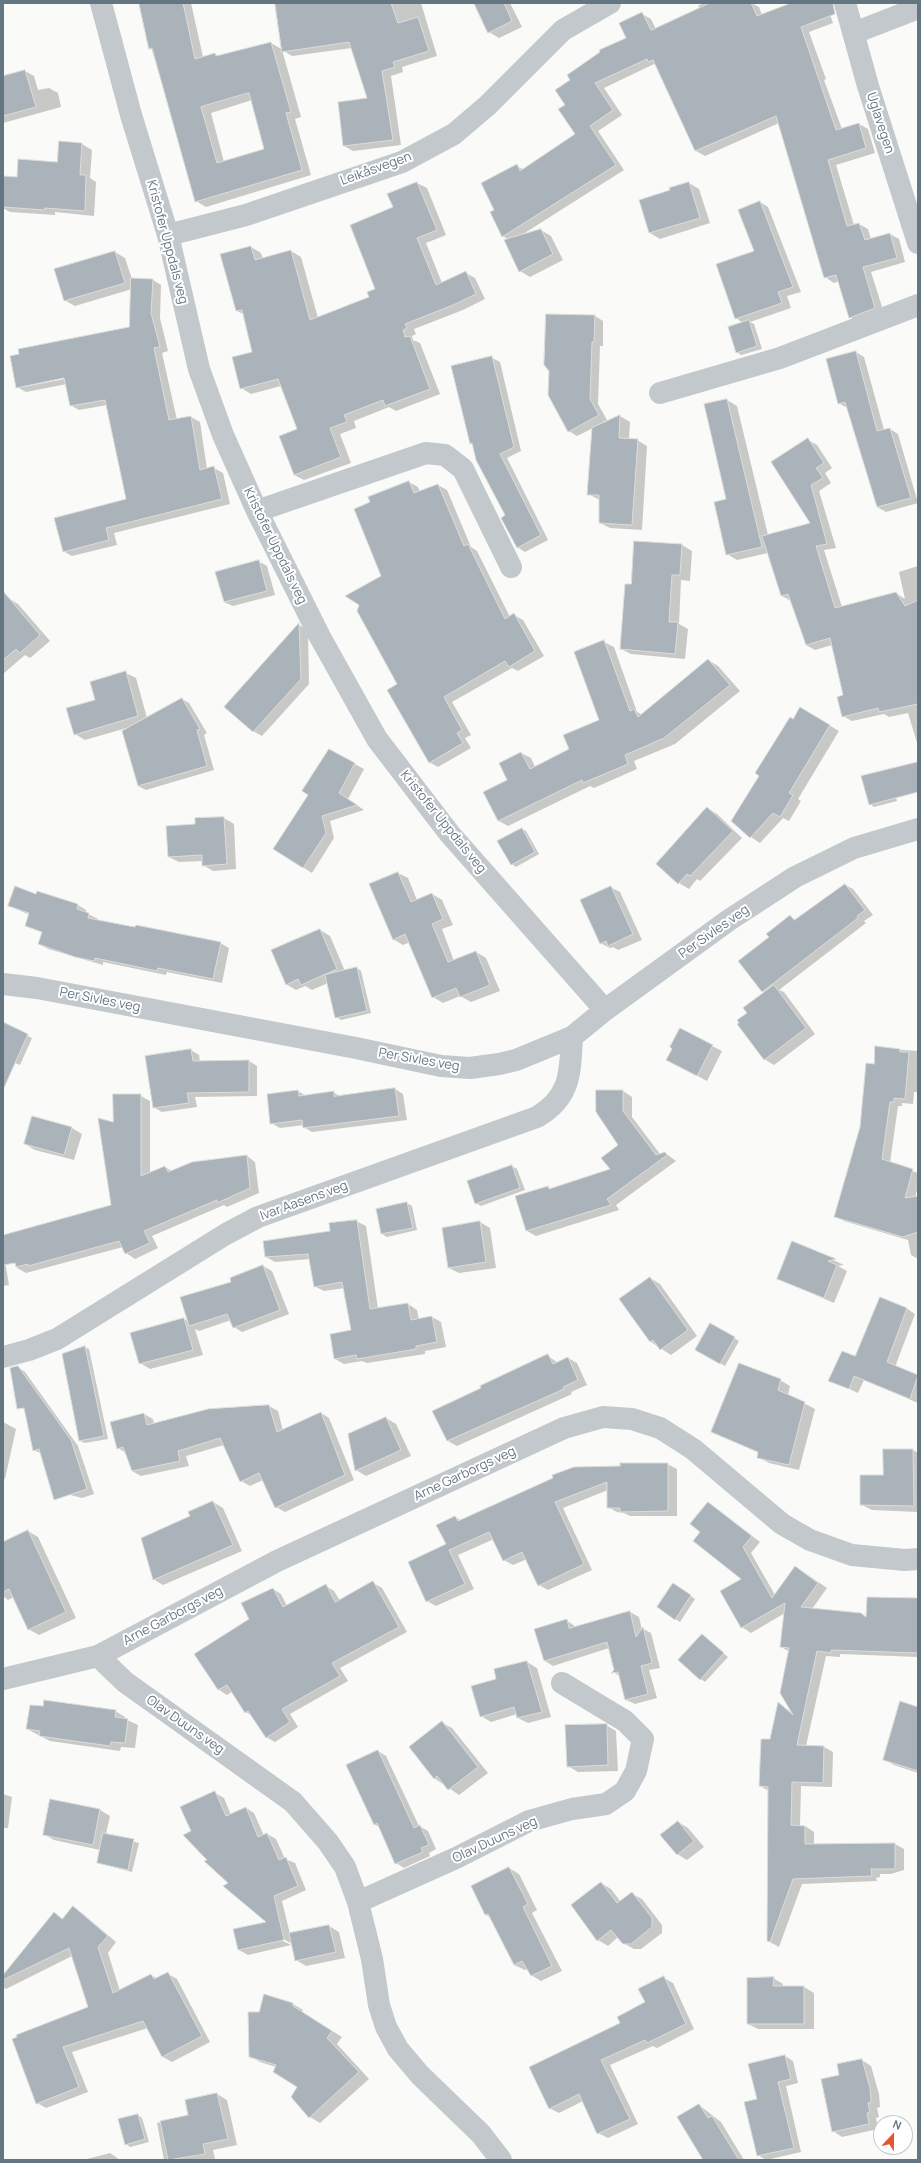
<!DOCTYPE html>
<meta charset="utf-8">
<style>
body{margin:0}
#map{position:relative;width:921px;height:2163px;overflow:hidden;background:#fafaf8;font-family:Manrope,sans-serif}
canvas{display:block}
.frame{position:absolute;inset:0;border:4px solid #657683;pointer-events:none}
.north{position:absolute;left:873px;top:2115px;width:40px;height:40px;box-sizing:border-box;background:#fff;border:1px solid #c1c8cd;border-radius:50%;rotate:22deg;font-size:11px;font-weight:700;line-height:16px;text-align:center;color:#657683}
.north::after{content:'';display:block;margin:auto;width:14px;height:18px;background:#e4572e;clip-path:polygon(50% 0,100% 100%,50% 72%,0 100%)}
</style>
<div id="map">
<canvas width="921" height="2163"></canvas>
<div class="frame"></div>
<div class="north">N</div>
</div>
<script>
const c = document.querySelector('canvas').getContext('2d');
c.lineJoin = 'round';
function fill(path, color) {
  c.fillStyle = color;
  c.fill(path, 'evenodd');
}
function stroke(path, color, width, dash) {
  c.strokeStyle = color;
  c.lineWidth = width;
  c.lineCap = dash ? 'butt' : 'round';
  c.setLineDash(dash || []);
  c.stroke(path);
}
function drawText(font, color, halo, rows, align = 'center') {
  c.font = font + ' Manrope,sans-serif';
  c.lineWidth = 4;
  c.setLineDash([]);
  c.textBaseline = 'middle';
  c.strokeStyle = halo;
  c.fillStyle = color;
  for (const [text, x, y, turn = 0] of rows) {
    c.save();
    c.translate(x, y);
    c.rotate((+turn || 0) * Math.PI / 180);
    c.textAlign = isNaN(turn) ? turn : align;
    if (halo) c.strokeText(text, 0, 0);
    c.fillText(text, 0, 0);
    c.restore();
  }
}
fill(new Path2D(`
 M140,3H191L203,57L215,54L219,56L271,43L283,50L276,3H421L437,56L402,67L403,72L391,76L401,145L353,151L344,146L368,99L352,48L292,56L282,50L301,117L295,119L311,175L206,207L196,201L152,50L150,48ZM252,100L265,149L224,162L211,113Z
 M481,3H510L522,27L499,38L489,32Z
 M704,3H751L759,7L762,15L794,3H826L833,23L809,32L826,79L824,80L842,129L859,124L868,129L875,153L836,165L854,225L859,224L868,229L871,239L890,234L899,239L905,262L871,272L884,313L859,323L850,317L839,281L834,283L825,277L779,123L705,156L696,151L657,66L654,64L604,88L622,115L598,131L624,170L520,236L541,230L551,236L563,260L530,277L520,271L509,240L503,236L496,211L517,166L524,170L576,134L566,105L627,38L642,14L651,19L656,29L700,9L698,6Z
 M25,71L34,76L38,90L49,88L58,93L61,107L3,123V77Z
 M60,142L82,144L92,150L90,178L96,182L94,216L55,212V215L10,212L3,208V177L18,178L58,163Z
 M417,183L427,188L446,235L426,243L442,283L466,273L475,278L485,299L463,310L414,329L416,334L412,336L413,340L420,343L440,394L396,411L389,407L354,421L356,428L340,434L351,463L304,480L294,475L298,430L281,386L251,394L241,388L254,352L245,315L237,311L251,247L261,253L263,259L291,251L301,257L318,318L371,297L377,289L394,207Z
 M689,183L699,189L710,223L660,239L650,233L640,201L671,191V188Z
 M760,202L768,207L801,292L787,296L791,308L750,322L754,324L762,349L741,355L737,352L743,323L736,318L755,251Z
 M115,252L125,258L132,279L153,280L161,285L160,318L168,351L162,353L177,420L191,417L200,422L207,469L214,468L223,473L230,504L114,533L117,545L72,556L63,551L127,499L107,405L79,410L70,405L67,384L26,392L17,387L130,328L132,289L75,306L64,300ZM69,376L70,378L23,387V385Z
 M595,316L603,321V346H600L598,404L607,420L603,422L604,424L620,416L630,422L629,439L637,440L647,446L642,530L610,528L600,523V500L588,494L593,428L577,436L569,431Z
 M856,352L864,357L884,430L890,429L898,434L918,503L886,512L877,507L847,408L839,403Z
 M492,358L500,362L521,451L507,458L548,540L525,552L517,547L506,516L473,445L470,443Z
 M727,400L737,406L768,535L811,523L808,440L817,445L832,468L825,473L831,483L819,491L836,548L824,550L842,607L896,593L905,599L899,572L918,566V746L908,713L889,717L884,714L852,721L843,716L844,696L832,645L815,650L806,645L791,601L782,596L768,553L737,560L727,554Z
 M409,482L418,487L420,492L438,485L447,490L471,547L477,551L510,617L514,615L523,620L544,656L518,671L512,668L452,702L471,735L465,738L471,748L438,767L429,762L398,685L372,503Z
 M635,542L682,545L692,551L690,581L681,580L679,624L688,629L685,659L631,654L621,649L632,586Z
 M258,561L267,566L275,595L233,606L224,602Z
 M8,598L18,604L50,641L30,658L25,655L3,674V602Z
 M299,625L308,630L309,684L262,736L253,731L226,707Z
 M604,642L614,647L637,712L643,715L708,660L718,666L740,691L675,744L634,761L637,769L594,788L590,786L508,826L499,821L508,780L521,753L531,758L535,767L570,749L601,720Z
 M126,673L136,678L147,718L182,699L189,703L207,733L204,735L214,770L146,790L138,786L130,727L85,740L75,734L96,701Z
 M800,708L839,731L798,799L801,801L789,821L783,818L760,843L751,837L793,720Z
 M329,750L364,769L348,799L364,810L330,821L334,838L312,873L274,849L309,795Z
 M890,774L897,801L874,807L870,804Z
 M707,808L717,814L742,838L700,881L697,879L689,889L679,883Z
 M224,818L234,824L236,869L213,871L203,865V861L179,862L169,857L196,825Z
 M522,829L526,831L539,854L516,867L512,864Z
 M398,873L408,878L417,900L432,894L442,900L453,925L442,929L454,961L476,952L486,958L500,991L471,1002L460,996L443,1003L433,997L410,942L403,945L393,939Z
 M845,885L853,889L873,915L864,921L866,923L779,990L784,992L815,1034L774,1065L764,1059L748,1013L765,993L762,991L771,938L790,917L796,920Z
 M610,887L620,892L642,940L618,950L613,947L610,948L600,943Z
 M37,892L78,905L86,910V913L98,919L97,921L220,943L229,948L222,983L167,972L166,975L103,962V965L48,949L39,944L43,933L26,925L30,915L9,906L36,895Z
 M320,930L330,936L345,971L357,968L361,971L371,1013L341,1020L336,1017L328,983L312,990L305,986L296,990L286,984Z
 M5,1025L32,1038L20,1065L3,1058V1029Z
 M712,1046L722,1051L707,1081L677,1065Z
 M876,1048L918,1051V1092H914L913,1104L902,1103V1106H898L890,1163L918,1173V1187L915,1197H918V1259L911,1255L908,1240L844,1221L835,1216L861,1127L874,1065Z
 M191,1050L199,1055L200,1062L249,1061L257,1066V1096L195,1097L197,1107L162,1112L153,1107Z
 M395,1089L403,1094L407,1120L312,1132L304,1127V1125L280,1128L271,1123L298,1091L306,1096L333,1092L340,1096Z
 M597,1091H623L632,1097V1117L660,1154L665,1153L676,1161L616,1205L619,1210L536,1236L527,1231L516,1197L548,1187L552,1189L612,1170L620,1145Z
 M141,1096L150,1101V1174L165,1167L172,1171L247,1156L255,1162L259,1193L227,1207L224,1205L152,1236L158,1248L135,1259L126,1253L123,1247L26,1273L17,1268L9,1236L112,1206L114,1123Z
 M72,1128L82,1134L74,1160L35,1150L25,1144Z
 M512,1166L517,1169L525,1190L481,1206L476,1203Z
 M407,1203L412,1206L417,1230L387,1237L382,1234Z
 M356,1221L366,1226L378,1309L408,1304L417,1310L419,1320L432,1317L441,1322L446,1347L425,1351V1354L367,1363L362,1361L344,1364L335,1359L331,1335L352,1331L345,1288L324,1291L314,1286L310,1259L275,1262L266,1257Z
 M480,1222L490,1228L496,1268L459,1273L449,1268Z
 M793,1242L844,1265L838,1266L847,1271L834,1303L778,1279Z
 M3,1260L5,1261L9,1285L3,1286Z
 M263,1266L272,1271L289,1314L242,1332L234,1327L231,1320L199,1331L195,1329L203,1355L150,1369L140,1363L132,1333L184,1319L189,1322L233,1282Z
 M650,1278L660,1284L697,1336L671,1355L651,1342Z
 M906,1308L915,1314L895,1367L918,1376V1403L864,1380L858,1393L830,1380L856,1358Z
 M711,1324L739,1341L725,1366L697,1350Z
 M84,1347L89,1349L108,1439L85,1443L80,1441Z
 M548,1356L558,1363L568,1358L577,1363L587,1385L571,1392L572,1394L457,1446L448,1441Z
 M18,1367L25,1372L78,1446L94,1494L82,1498L59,1492L42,1454L34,1450Z
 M780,1380L790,1386L788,1395L815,1409L799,1470L769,1463L758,1457L759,1453L712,1432Z
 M269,1406L278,1411L283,1431L321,1413L329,1418L354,1480L285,1512L276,1507L263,1480L250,1486L241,1481L224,1445L186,1456L189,1466L141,1476L132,1471L126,1453L118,1448L144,1414L153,1419L154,1425Z
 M386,1418L396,1424L411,1456L366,1476L356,1470Z
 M3,1422L16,1429L5,1479L3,1478Z
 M913,1450L918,1453V1512L872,1510L862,1505L884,1476Z
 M667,1464L677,1469V1516H630L624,1513L617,1512L608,1507V1490L563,1508L592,1570L548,1590L539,1585L527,1559L513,1565L504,1560L494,1539L458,1555L474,1589L436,1606L427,1601L455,1517L462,1521L621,1467Z
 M213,1502L223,1508L242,1551L163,1585L153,1579Z
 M709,1503L760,1542L751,1553L775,1595L796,1567L827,1588L812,1609L867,1618L918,1599V1657L840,1654V1657L826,1656L806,1746L824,1747L833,1752L832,1787L801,1786L800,1826H805L814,1832V1845L895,1844L904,1849V1870L891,1874H880V1877L876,1878L877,1881L802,1884L779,1947L768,1941L769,1791L760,1786L779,1703L792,1713L790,1652L781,1647L785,1613L751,1633L742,1627L721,1592L742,1579L702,1532Z
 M28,1531L38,1537L76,1618L39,1635L28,1629L14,1597L8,1600L3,1596V1543Z
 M373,1583L382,1588L407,1632L340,1668L348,1681L290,1714L298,1727L275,1742L266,1737L252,1716L246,1712L233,1691L227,1695L219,1690L250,1620L273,1589L281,1594L287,1606L326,1586L334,1591L340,1601Z
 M678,1587L695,1599L680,1622L675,1619Z
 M630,1612L639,1617L642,1630L643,1629L651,1633L660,1668L649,1670L657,1698L635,1704L626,1700L620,1676L613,1672L615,1670L609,1648L553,1666L545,1661L566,1620L576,1627Z
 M702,1635L728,1657L705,1682L701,1679Z
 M527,1662L537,1668L551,1717L528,1723L518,1718L517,1714L491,1722L481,1716L498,1680Z
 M918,1708V1773L894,1765L884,1759Z
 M115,1711L125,1717V1719L138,1725L135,1748L121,1747L120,1751L50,1741L27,1729Z
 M442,1723L452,1728L488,1773L459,1795L434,1778Z
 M606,1725L616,1731L618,1771L578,1772L568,1766Z
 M378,1751L386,1756L419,1826L428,1831L436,1849L429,1853L430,1856L404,1868L396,1863L379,1827L374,1824Z
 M215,1793L224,1798L231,1815L246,1808L254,1813L264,1836L267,1834L276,1839L285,1859L295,1863L306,1890L282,1901L290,1934L329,1926L339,1932L345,1958L306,1966L296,1960L292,1944L280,1937L279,1939L291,1945L248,1955L239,1950L268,1923L209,1860L192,1832Z
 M3,1794L12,1797L8,1828H3Z
 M51,1800L100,1810L110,1816L106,1834L139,1843L132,1872L98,1863L100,1850L54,1840L44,1834Z
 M678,1822L688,1828L704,1847L687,1860L677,1854Z
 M509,1868L519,1874L537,1910L532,1913L562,1971L541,1981L531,1975L528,1969L525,1970L514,1965L491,1918L485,1914Z
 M601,1883L611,1889L621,1902L632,1894L642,1899L662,1925V1933L641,1949H634L623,1943L618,1937L608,1946L598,1940Z
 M73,1907L82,1913L116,1942L108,1953L120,1991L151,1975L158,1979L168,1974L177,1979L210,2042L172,2062L163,2057L148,2028L72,2052L88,2092L46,2108L37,2103L14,2040L89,2008L72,1956L6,1989L3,1987V1977L55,1914L63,1919Z
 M664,1978L673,1983L694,2029L657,2048L653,2046L610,2065L638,2124L608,2138L598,2133L583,2101L559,2113L549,2108L646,2002Z
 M773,1978L783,1984V1987H804L814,1993V2029H758L748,2024Z
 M265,1995L293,2004L303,2010L302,2012L342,2037L337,2044L369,2079L320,2123L310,2117L298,2087L276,2067L260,2062L250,2056Z
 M785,2056L793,2061L798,2083L786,2086L801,2152L766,2160L758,2155V2099Z
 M862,2060L871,2066L879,2094L880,2107L877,2108L879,2117L876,2118L878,2129L842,2137L833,2131L840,2075Z
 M217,2094L227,2100L237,2145L213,2150L215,2159L211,2160H164L157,2123L189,2116L186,2100Z
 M699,2105L721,2122L744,2160H700L703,2159Z
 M138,2115L142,2118L149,2142L130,2147L126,2144Z
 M110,2153L120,2160H87V2159Z`), '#0003');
const building = new Path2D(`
 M139,3H183L195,59L215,53L216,56L271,42L291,112L286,113L302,170L195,202L152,48L149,49ZM249,93L264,149L217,163L201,107Z
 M275,3H391L398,23L418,17L429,51L393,62L395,67L382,71L393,140L343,146L338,102L367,98L349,42L282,52Z
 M474,3H504L512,21L488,33Z
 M710,3H751L757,16L791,3H833L835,14L801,27L836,130L859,123L866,148L828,160L847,226L859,223L865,240L890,233L897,258L863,267L875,308L849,318L836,275L824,278L776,116L695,151L653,60L648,62L647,59L595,83L613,110L590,126L616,165L502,237L490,212L494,210L481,183L517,164L520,171L575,134L558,109L565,105L555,90L570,80L567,75L600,52L599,50L626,38L619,23L642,12L651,30Z
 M25,70L36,107L3,116V76Z
 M59,141L82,143L80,175H86L85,211L45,208V210L3,207V176L17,177L18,159L57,162Z
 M417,182L437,230L417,238L436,285L466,271L476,294L453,305L405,324L407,328L403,330L405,337L410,336L430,389L385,406L383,400L344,415L347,422L330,428L341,457L294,475L279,436L297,429L278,379L240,389L232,357L252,352L242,310L236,311L220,254L251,246L255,260L291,250L310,320L369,297L367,292L375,289L350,225L393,207L387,194Z
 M689,182L700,218L649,233L639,200L670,190L669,188Z
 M760,201L793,287L778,292L782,303L735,319L716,264L754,251L738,210Z
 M541,229L553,254L519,272L504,240Z
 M115,251L125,283L64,301L54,269Z
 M131,278L153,279L151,313L160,347L154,348L169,420L191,416L200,470L214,466L222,499L106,528L109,540L63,552L54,518L126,499L105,400L70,406L64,378L16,388L10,356L19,354L18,349L129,327Z
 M546,314L595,315L594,342H592L590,399L599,415L568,432L548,395L549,371L544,365Z
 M749,320L757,346L736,353L728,327Z
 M856,351L877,431L890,428L911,498L877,507L845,402L838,404L826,359Z
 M492,356L514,447L500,454L541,535L517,548L501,518L505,515L476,460L472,443L470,444L451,366Z
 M727,399L762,547L726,555L714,502L726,499L704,404Z
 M620,415L619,438L638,439L632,525L599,523V495H587L592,428Z
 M808,438L824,463L816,468L823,478L811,485L827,544L816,546L835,608L896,592L905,606L918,600V704L879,712L878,708L842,717L837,697L843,695L830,638L806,645L788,594L781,596L762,536L810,523L771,462Z
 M409,481L414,493L438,484L464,546L468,544L505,619L514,613L535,651L509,667L505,661L444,697L462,730L457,733L463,743L429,763L387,690L397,684L357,611L359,605L345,596L381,576L354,509L370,502L368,497Z
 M634,541L682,544L680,575H672L669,622H678L675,654L620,649L625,584H631Z
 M259,560L267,591L224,602L215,572Z
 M3,591L40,635L20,653L16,649L3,660Z
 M299,623L301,679L253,732L224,707Z
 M604,640L630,711L634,709L638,717L708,659L730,685L664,738L625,755L628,764L583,783L582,780L498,821L483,792L507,780L499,763L521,752L530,769L569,749L563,735L599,720L574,652Z
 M126,671L138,716L74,735L66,708L95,700L90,682Z
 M182,698L200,729L197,730L207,766L138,786L122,731Z
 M800,707L830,725L789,793L793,795L780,817L773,813L750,838L731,821L759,776L755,773L790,717L793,719Z
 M329,749L355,763L339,793L357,805L322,816L326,833L303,868L273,849L308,795L302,791Z
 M918,762V792L869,805L861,776Z
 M707,807L733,831L690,876L687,874L678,884L656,864Z
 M224,817L227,864L202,866V855L168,857L166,826L195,824V818Z
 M522,828L535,852L511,865L497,841Z
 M398,872L411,902L432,893L443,919L432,924L448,962L476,951L490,985L460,997L456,988L432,998L405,934L393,940L369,884Z
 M845,884L865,910L857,916L858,918L762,992L738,961L769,937L766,934L790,915L794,920Z
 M15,886L36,894L37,891L78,904L77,909L89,913L88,918L129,926L135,927L136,925L221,942L213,979L158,968L157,971L95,958L94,961L75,957L38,944L42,932L25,926L29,913L8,906Z
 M611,886L633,934L608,946L606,941L600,944L580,900Z
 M320,929L337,969L301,985L298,979L286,985L271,950Z
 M357,967L367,1011L335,1018L325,975Z
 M774,985L806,1028L764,1060L737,1024L739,1023L737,1020L747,1013L743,1008Z
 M3,1022L28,1034L3,1090Z
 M680,1028L713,1045L697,1076L666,1060L672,1049L670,1047Z
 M875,1046L900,1049V1052H909L905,1099L894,1098V1102H890L882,1159L913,1169L905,1198L918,1196V1232L903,1237L834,1217L860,1127L866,1063L874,1064Z
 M191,1049L193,1061L249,1060V1092L187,1093L189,1103L153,1108L145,1056Z
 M395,1088L399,1116L303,1128L302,1120L270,1124L267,1094L298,1090L299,1096L334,1091V1096Z
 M596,1090H623V1111L656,1155L665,1152L667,1155L607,1199L611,1205L526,1231L515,1196L548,1186L549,1189L610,1169L601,1158L618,1145L596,1112Z
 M113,1094H141V1176L165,1166L168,1172L192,1162L247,1155L250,1188L217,1203V1200L144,1231L150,1243L125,1254L119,1241L28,1266V1264L16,1267L15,1263L3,1265V1235L111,1205L98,1118L113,1122Z
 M32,1116L72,1127L64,1155L24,1144Z
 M512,1165L520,1188L475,1204L467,1181Z
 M407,1202L413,1228L381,1234L376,1209Z
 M357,1220L370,1309L408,1303L411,1320L432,1316L437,1342L416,1346V1349L357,1359L356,1355L334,1359L330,1334L351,1330L342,1282L314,1287L308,1254L265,1257L263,1241L330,1231L329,1223Z
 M480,1221L486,1262L448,1268L442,1228Z
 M792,1241L836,1259L828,1261L837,1265L824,1298L777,1279Z
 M263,1265L280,1310L233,1328L227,1314L189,1326L180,1297L231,1282L230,1278Z
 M650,1277L688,1330L660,1350L653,1340L650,1342L619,1299Z
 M880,1297L907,1308L887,1362L918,1375L910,1399L854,1376L849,1389L828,1381L842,1351L855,1356Z
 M184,1318L193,1350L139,1364L130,1333Z
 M710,1323L735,1337L720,1364L695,1350Z
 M85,1346L104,1436L79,1441L62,1354Z
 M548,1354L553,1364L568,1357L578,1380L563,1387L564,1389L447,1441L432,1411L481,1388L480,1386Z
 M739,1363L781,1379L778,1390L805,1402L789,1465L757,1458L758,1452L711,1432Z
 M18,1366L71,1440L87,1489L54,1500L39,1449L33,1451L24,1408L17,1409L10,1368Z
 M269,1405L277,1432L321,1412L345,1475L275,1508L259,1473L240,1482L220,1438L178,1451L180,1461L132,1471L123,1447L117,1449L110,1422L144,1413L147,1425L208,1409Z
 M386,1417L401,1450L355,1471L348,1434Z
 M883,1449H913L914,1506L860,1505V1475H883Z
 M620,1463H668V1511L620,1512V1508H607V1482L555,1502L584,1564L538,1586L522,1552L503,1561L489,1532L449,1550L465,1584L426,1602L408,1562L446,1544L436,1525L455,1516L458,1521L553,1478L552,1475L574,1467L620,1466Z
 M213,1501L233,1545L153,1580L141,1538L190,1516L188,1512Z
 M708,1502L752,1536L743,1547L772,1598L795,1566L818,1583L801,1607L861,1613L866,1617L867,1597L918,1598V1653L831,1650V1653L817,1651L797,1745L824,1746L823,1783L792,1782L791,1825L805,1826V1844L895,1843V1869H871L872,1876L793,1879L770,1942L767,1941L768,1787L759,1786L761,1739H770L778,1702L793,1715L780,1693L789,1648L780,1647L785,1603L741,1628L720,1591L741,1579L693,1541L700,1532L690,1524Z
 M28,1530L66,1612L28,1630L9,1589L3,1592V1542Z
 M373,1581L399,1627L332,1663L340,1676L282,1709L290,1722L266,1738L248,1711L245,1713L227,1685L218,1690L194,1654L249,1619L241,1603L273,1588L283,1607L326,1584L335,1602Z
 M673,1583L691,1595L675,1620L657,1607Z
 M630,1611L636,1637L643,1627L652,1663L641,1666L648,1694L625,1700L618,1672L611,1673L614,1670L607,1642L544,1661L534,1629L567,1619L569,1628Z
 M702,1634L724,1653L700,1680L678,1660Z
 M527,1661L542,1712L517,1718L514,1707L480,1717L471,1686L496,1679L494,1669Z
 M44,1700L116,1710L115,1717L128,1719L125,1743L111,1742L110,1746L39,1736L40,1731L26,1729L30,1705L43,1706Z
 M900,1701L918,1707V1771L883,1760Z
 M442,1721L478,1767L448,1790L437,1776L434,1779L409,1747Z
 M607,1724L608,1765L567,1767L565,1725Z
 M378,1750L414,1828L420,1825L429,1845L421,1848L423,1852L395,1864L377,1823L374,1825L346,1765Z
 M215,1791L226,1816L246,1807L258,1837L267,1833L279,1860L286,1857L298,1886L274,1896L284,1940L238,1950L233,1929L266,1922L223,1886L228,1883L204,1861L207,1860L183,1835L191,1831L180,1807Z
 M50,1799L100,1809L93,1845L43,1835Z
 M678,1821L694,1841L677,1855L660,1835Z
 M103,1833L134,1839L128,1870L97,1863Z
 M509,1867L528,1904L523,1907L552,1966L531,1976L522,1961L514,1965L488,1914L485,1915L471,1886Z
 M601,1882L617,1903L632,1892L652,1918V1927L631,1944H623L611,1930L597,1941L571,1905Z
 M73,1906L108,1936L98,1947L113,1993L151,1974L154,1979L168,1972L202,2036L162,2057L143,2021L63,2047L79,2087L36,2104L12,2039L17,2037L16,2035L88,2007L69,1948L3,1980V1975L54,1912L62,1919Z
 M329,1925L336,1952L295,1961L289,1933Z
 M664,1976L686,2024L647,2043L645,2040L601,2060L630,2119L597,2134L579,2094L549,2109L529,2067L620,2023L617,2017L645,2002L638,1989Z
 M774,1977L773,1986H804V2024H747V1978Z
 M264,1994L293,2003V2006L332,2031L327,2038L359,2072L309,2118L291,2097L297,2087L273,2072L276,2065L249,2057L248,2012H259Z
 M785,2055L791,2079L778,2082L794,2148L757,2156L744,2102L757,2099L748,2064Z
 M862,2059L870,2088L871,2102L868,2103L870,2112L867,2113L869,2124L832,2132L821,2079L839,2075L837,2064Z
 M217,2093L228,2139L203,2144L205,2154L168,2160L160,2121L188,2115L185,2100Z
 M699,2104L708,2118L712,2116L739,2160H703L677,2117Z
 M138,2114L145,2139L125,2145L118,2119Z`);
fill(building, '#aab3b9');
stroke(building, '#dcdcda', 1);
stroke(new Path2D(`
 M101,3L131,115L168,235L199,369L223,435L257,511L320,637L377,739L449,833L605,1010
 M845,3L868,86L918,243
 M854,33L918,8
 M168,235L246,215L402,162L454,134L488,105L563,30L610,3
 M660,393L780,358L918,305
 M257,511L426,453L445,455L463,469L511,567
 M3,984L37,988L356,1048L441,1066L470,1068L499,1064L516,1060L572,1037L605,1010L729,920L795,877L854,848L918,829
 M3,1357L29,1350L57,1339L226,1234L258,1217L537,1117C571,1097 570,1073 572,1037
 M98,1656L125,1682L293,1802L328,1842L345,1867L358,1902L372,1959L379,2005L386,2027L398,2049L420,2075L481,2134L501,2160
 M3,1679L98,1656L277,1561L564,1428L603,1417L632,1419L660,1428L693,1449L782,1524L810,1540L852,1555L905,1560L918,1559
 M358,1902L456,1858L529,1821L572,1809L606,1804L625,1791L636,1771L643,1739L625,1721L562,1683`), '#c3c8cc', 22);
drawText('13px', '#657683', '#fff', [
 ["Uglavegen",880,123,72],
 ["Leikåsvegen",376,169,-20],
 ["Kristofer Uppdals veg",167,242,75],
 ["Kristofer Uppdals veg",275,546,64],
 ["Kristofer Uppdals veg",443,822,51],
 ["Per Sivles veg",714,932,-35],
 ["Per Sivles veg",100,1000,11],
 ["Per Sivles veg",419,1060,10],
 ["Ivar Aasens veg",304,1201,-20],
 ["Arne Garborgs veg",465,1474,-25],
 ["Arne Garborgs veg",173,1616,-28],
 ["Olav Duuns veg",185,1725,35],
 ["Olav Duuns veg",495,1840,-25]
]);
</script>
